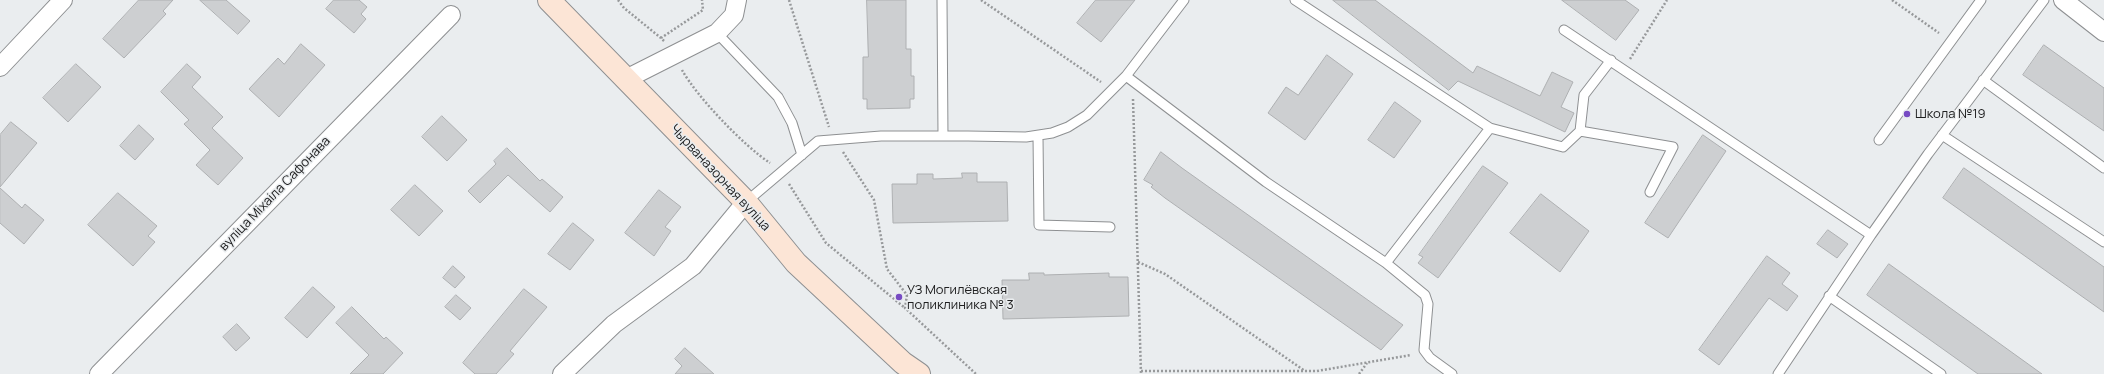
<!DOCTYPE html>
<meta charset="utf-8">
<style>
body{margin:0}
canvas{display:block;background:#eaedef}
</style>
<canvas width="2104" height="374"></canvas>
<script>
const c = document.querySelector('canvas').getContext('2d');
c.lineJoin = 'round';
function fill(path, color) {
  c.fillStyle = color;
  c.fill(path, 'evenodd');
}
function stroke(path, color, width, dash) {
  c.strokeStyle = color;
  c.lineWidth = width;
  c.lineCap = dash ? 'butt' : 'round';
  c.setLineDash(dash || []);
  c.stroke(path);
}
function drawText(font, color, halo, rows, align = 'center') {
  c.font = font + ' Manrope,sans-serif';
  c.lineWidth = 3;
  c.setLineDash([]);
  c.textBaseline = 'middle';
  c.strokeStyle = halo;
  c.fillStyle = color;
  for (const [text, x, y, turn = 0] of rows) {
    c.save();
    c.translate(x, y);
    c.rotate((+turn || 0) * Math.PI / 180);
    c.textAlign = isNaN(turn) ? turn : align;
    if (halo) c.strokeText(text, 0, 0);
    c.fillText(text, 0, 0);
    c.restore();
  }
}
const building = new Path2D(`
 M139,0H173L163,11L166,14L124,58L103,39Z
 M200,0H226L250,21L238,34Z
 M334,0H359L367,7L361,14L366,19L354,33L326,9Z
 M867,0H906V49H911V76H914V99H910V108L867,109V99H863V57H868Z
 M1096,0H1135L1101,42L1077,23Z
 M1333,0H1375L1473,73L1477,66L1540,96L1552,72L1573,82L1561,107L1574,113L1565,132L1458,81L1449,90Z
 M1562,0H1625L1639,10L1616,40Z
 M301,44L325,65L279,117L249,89L278,58L284,64Z
 M2044,45L2104,88V131L2023,75Z
 M1327,55L1353,74L1305,140L1268,113L1286,87L1298,95Z
 M76,64L101,87L68,122L43,98Z
 M187,64L201,77L192,87L223,117L212,128L243,158L218,185L196,165L210,150L184,124L189,120L161,92Z
 M1395,102L1421,121L1394,158L1368,140Z
 M442,116L467,140L447,161L422,137Z
 M11,122L37,143L0,187V135Z
 M139,125L154,139L135,160L120,146Z
 M1703,135L1726,151L1668,238L1645,223Z
 M507,148L540,181L542,179L563,197L550,212L508,175L480,203L468,191L496,164L494,161Z
 M1161,152L1182,168L1403,325L1381,350L1165,198L1151,187L1153,185L1144,180Z
 M1483,166L1508,183L1438,278L1418,263L1423,257L1419,255Z
 M1964,168L2104,267V312L1943,198Z
 M962,173H977V182H1007L1008,221L893,223L892,184H917V174H933V179L962,178Z
 M415,185L443,211L419,236L391,210Z
 M0,188L22,208L25,204L44,220L24,244L0,223Z
 M659,190L681,207L665,227L671,231L654,256L625,233Z
 M118,193L157,226L148,236L155,242L133,266L88,225Z
 M1541,194L1589,231L1560,272L1510,233Z
 M573,223L594,240L570,270L548,254Z
 M1828,230L1848,244L1837,258L1817,244Z
 M1767,256L1790,273L1782,284L1798,296L1787,311L1769,298L1719,365L1699,350Z
 M1889,264L2042,374H1978L1867,295Z
 M453,266L465,277L455,288L443,278Z
 M1029,273H1044V275L1109,273V277H1128L1129,316L1003,319L1002,280H1029Z
 M313,287L335,307L307,338L285,318Z
 M524,289L547,307L510,351L514,354L496,374H475L463,363Z
 M456,295L471,308L460,320L445,307Z
 M352,307L384,339L386,337L403,353L383,374H350L369,355L336,323Z
 M237,324L250,338L236,351L223,337Z
 M685,348L696,358L714,374H675L682,366L675,359Z`);
fill(building, '#cdcfd1');
stroke(building, '#aeb0b2', 1);
const lane = new Path2D(`
 M942,0L943,136
 M1295,0L1490,128L1563,147L1580,131
 M1564,30L1871,235
 M717,33L778,97L792,123L802,155
 M1611,60L1584,95L1580,131L1673,147L1650,192
 M1126,76L1266,182L1386,263L1425,295L1428,304L1424,350L1430,358L1452,374
 M1983,80L2104,168
 M1942,135L2104,242
 M1038,136L1039,225L1110,227
 M1879,140L1981,0
 M746,202L818,141L881,136H968L1026,137L1052,133L1068,127L1087,115L1126,76L1184,0
 M1386,263L1490,128
 M1829,296L1941,374
 M1778,374L1871,235L1928,154L2044,0`);
const street = new Path2D(`
 M2063,0L2104,32
 M0,67L63,0
 M626,79L717,33L734,15L737,0
 M99,374L451,15
 M562,374L614,324L693,266L746,202`);
const secondary = new Path2D(`
 M549,0L746,202L796,263L903,363L919,374`);
stroke(lane, '#8e9092', 11);
stroke(street, '#8e9092', 20);
stroke(secondary, '#8e9092', 24);
stroke(new Path2D(`
 M618,0L624,8L661,38
 M789,0L829,127
 M981,0L1101,82
 M1892,0L1939,33
 M664,41L661,38L703,10L702,0
 M1630,59L1667,0
 M682,70C697,97 744,146 770,163
 M1133,99L1141,374
 M843,152L874,200L887,269L907,295L905,308L976,374
 M789,184L826,243L905,308
 M1138,262L1165,274L1305,371
 M1141,371H1317L1411,355
 M1359,374L1367,363`), '#97999b', 2.5, [2, 2]);
stroke(lane, '#fff', 9);
stroke(street, '#fff', 18);
stroke(secondary, '#fce5d6', 22);
for (const [x, y, r, color] of [
 [1907,114,4,"#774bc3"],
 [899,297,4,"#774bc3"]
]) {
  const dot = new Path2D();
  dot.arc(x, y, r, 0, 2 * Math.PI);
  c.fillStyle = color;
  c.fill(dot);
  stroke(dot, '#eaedef', 1.5);
}
drawText('13px', '#202021', '#eaedef', [
 ["Школа №19",1915,114],
 ["УЗ Могилёвская",907,290],
 ["поликлиника № 3",907,305]
], 'left');
drawText('13px', '#202021', '#eaedef', [
 ["Чырваназорная вуліца",720,178,47],
 ["вуліца Міхаіла Сафонава",275,194,-46]
]);
</script>
